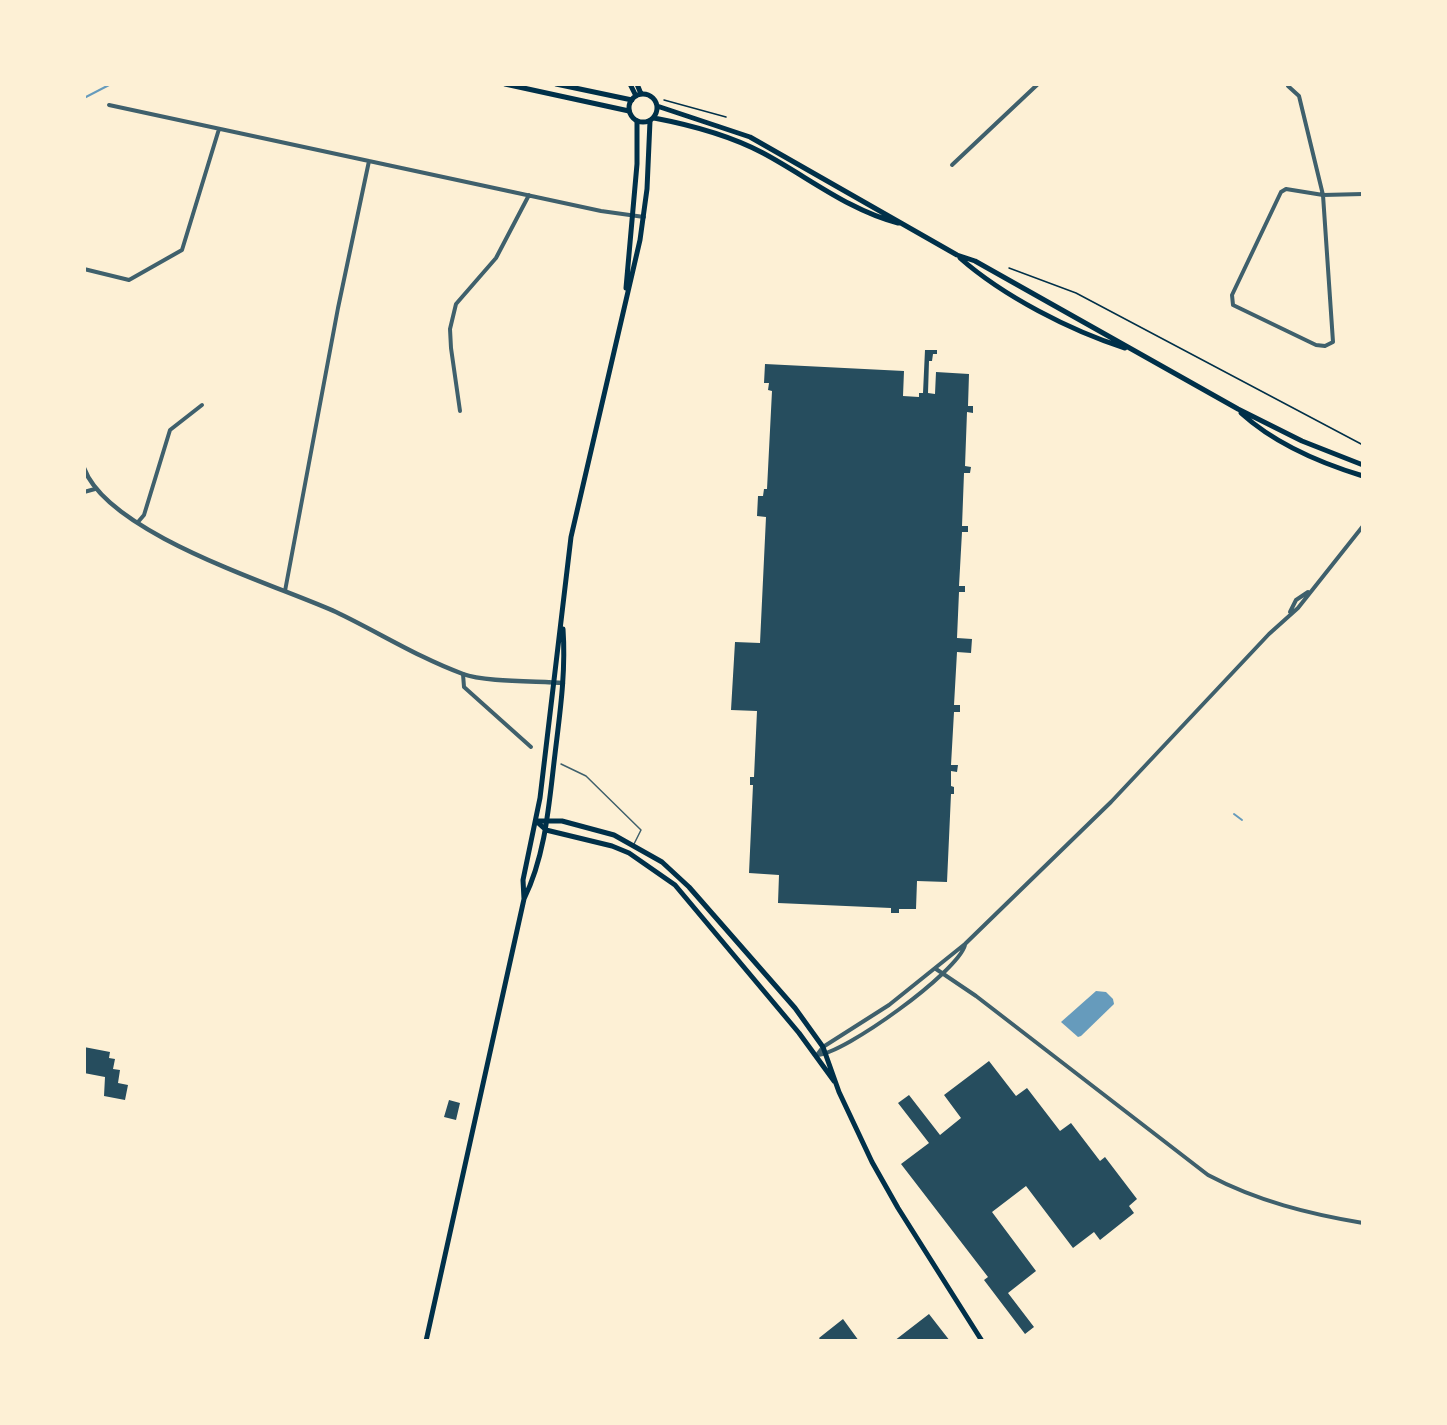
<!DOCTYPE html>
<style>
body{margin:0}
#map{position:relative;width:1447px;height:1425px;overflow:hidden;background:#fdf0d5;font-family:Mulish,sans-serif}
canvas{display:block}
.frame{position:absolute;inset:0;border:86px solid #fdf0d5;pointer-events:none}
</style>
<div id="map">
<canvas width="1447" height="1425"></canvas>
<div class="frame"></div>
</div>
<script>
const c = document.querySelector('canvas').getContext('2d');
c.lineJoin = 'round';
function fill(path, color) {
  c.fillStyle = color;
  c.fill(path, 'evenodd');
}
function stroke(path, color, width, dash) {
  c.strokeStyle = color;
  c.lineWidth = width;
  c.lineCap = dash ? 'butt' : 'round';
  c.setLineDash(dash || []);
  c.stroke(path);
}
fill(new Path2D(`
 M1096,991L1106,992L1113,999L1114,1004L1081,1036L1078,1037L1061,1022Z`), '#669bbc');
stroke(new Path2D(`
 M84,98L111,84
 M1234,814L1242,820`), '#669bbc', 2);
fill(new Path2D(`
 M925,350H937V354H933L932,361H929L928,393L935,394L936,372L969,374L968,406H973V413L967,412L965,466L971,467L970,473H964L962,526H968V532H962L959,586H965V592H959L957,638L972,639L971,653L957,652L954,705H960V712H954L951,765H958L957,772L951,771V786L954,787V794H951L947,882L917,881L916,909H899V913H891V908L778,903L779,875L749,873L753,785H750V777H754L757,711L731,710L735,642L760,643L766,517L757,516L758,496H763L764,489H767L772,391L768,390L769,383H764L765,364L904,371L903,396L919,397V393H923Z
 M84,1047L110,1052L109,1058L115,1059L113,1069L120,1070L118,1083L128,1085L125,1100L104,1096L105,1077L84,1073Z
 M989,1061L1016,1096L1027,1088L1060,1131L1071,1123L1100,1161L1105,1157L1137,1199L1129,1206L1134,1213L1100,1240L1094,1232L1073,1248L1026,1186L992,1212L1036,1271L1008,1293L1034,1327L1025,1334L984,1280L988,1277L901,1164L929,1143L898,1103L909,1095L940,1135L961,1118L944,1095Z
 M449,1100L460,1103L456,1120L444,1117Z
 M929,1314L950,1341H894Z
 M843,1319L859,1341H821L819,1338Z`), '#264d5e');
stroke(new Path2D(`
 M664,100L726,117
 M1009,268L1076,293L1363,445`), '#003049', 1.5);
stroke(new Path2D(`
 M561,764L586,776L641,830L634,844`), '#3f606c', 1.5);
stroke(new Path2D(`
 M1288,86L1299,96L1323,195L1333,342L1325,346L1316,345L1233,305L1232,295L1281,192L1286,189L1323,195L1363,194
 M109,105L601,211L644,217
 M952,165L1038,84
 M84,269L129,280L182,250L219,129
 M460,411L451,348L450,329L456,304L496,258L529,195
 M84,492L95,489
 M138,522L144,515L170,430L202,405
 M285,591L338,308L369,161
 M1290,612L1296,600L1308,592
 M463,674L464,687L531,747
 M936,969L976,996L1208,1175C1257,1201 1309,1214 1363,1223
 M817,1055L823,1047L889,1005L965,944L1111,802L1269,634L1298,608L1363,526
 M817,1055C844,1054 958,972 965,945`), '#3f606c', 4);
stroke(new Path2D(`
 M84,468C108,534 274,584 336,612C378,632 419,658 463,674C484,682 537,681 563,683`), '#3f606c', 4.5);
stroke(new Path2D(`
 M505,84L629,111
 M556,84L632,100
 M626,288L637,164V121
 M536,821H562L614,835L662,862L689,887L795,1008L823,1047L839,1092L872,1162L898,1208L982,1341
 M536,821L546,830L612,846L629,853L675,885L799,1033L834,1081
 M524,899L523,880L540,798L571,537L640,240L647,189L650,121
 M426,1341L524,899C546,854 549,803 555,754C560,712 566,672 563,629`), '#003049', 5);
stroke(new Path2D(`
 M630,84L636,96
 M637,84L641,94
 M629 108a14 14 0 1 1 28 0a14 14 0 1 1-28 0Z
 M657,106L750,137L957,255L975,261L1238,409L1302,441L1363,465
 M654,118C691,125 729,135 763,153C808,177 848,210 898,223
 M960,258C1003,296 1071,331 1125,348
 M1241,413C1274,443 1320,463 1363,476`), '#003049', 5);
</script>
